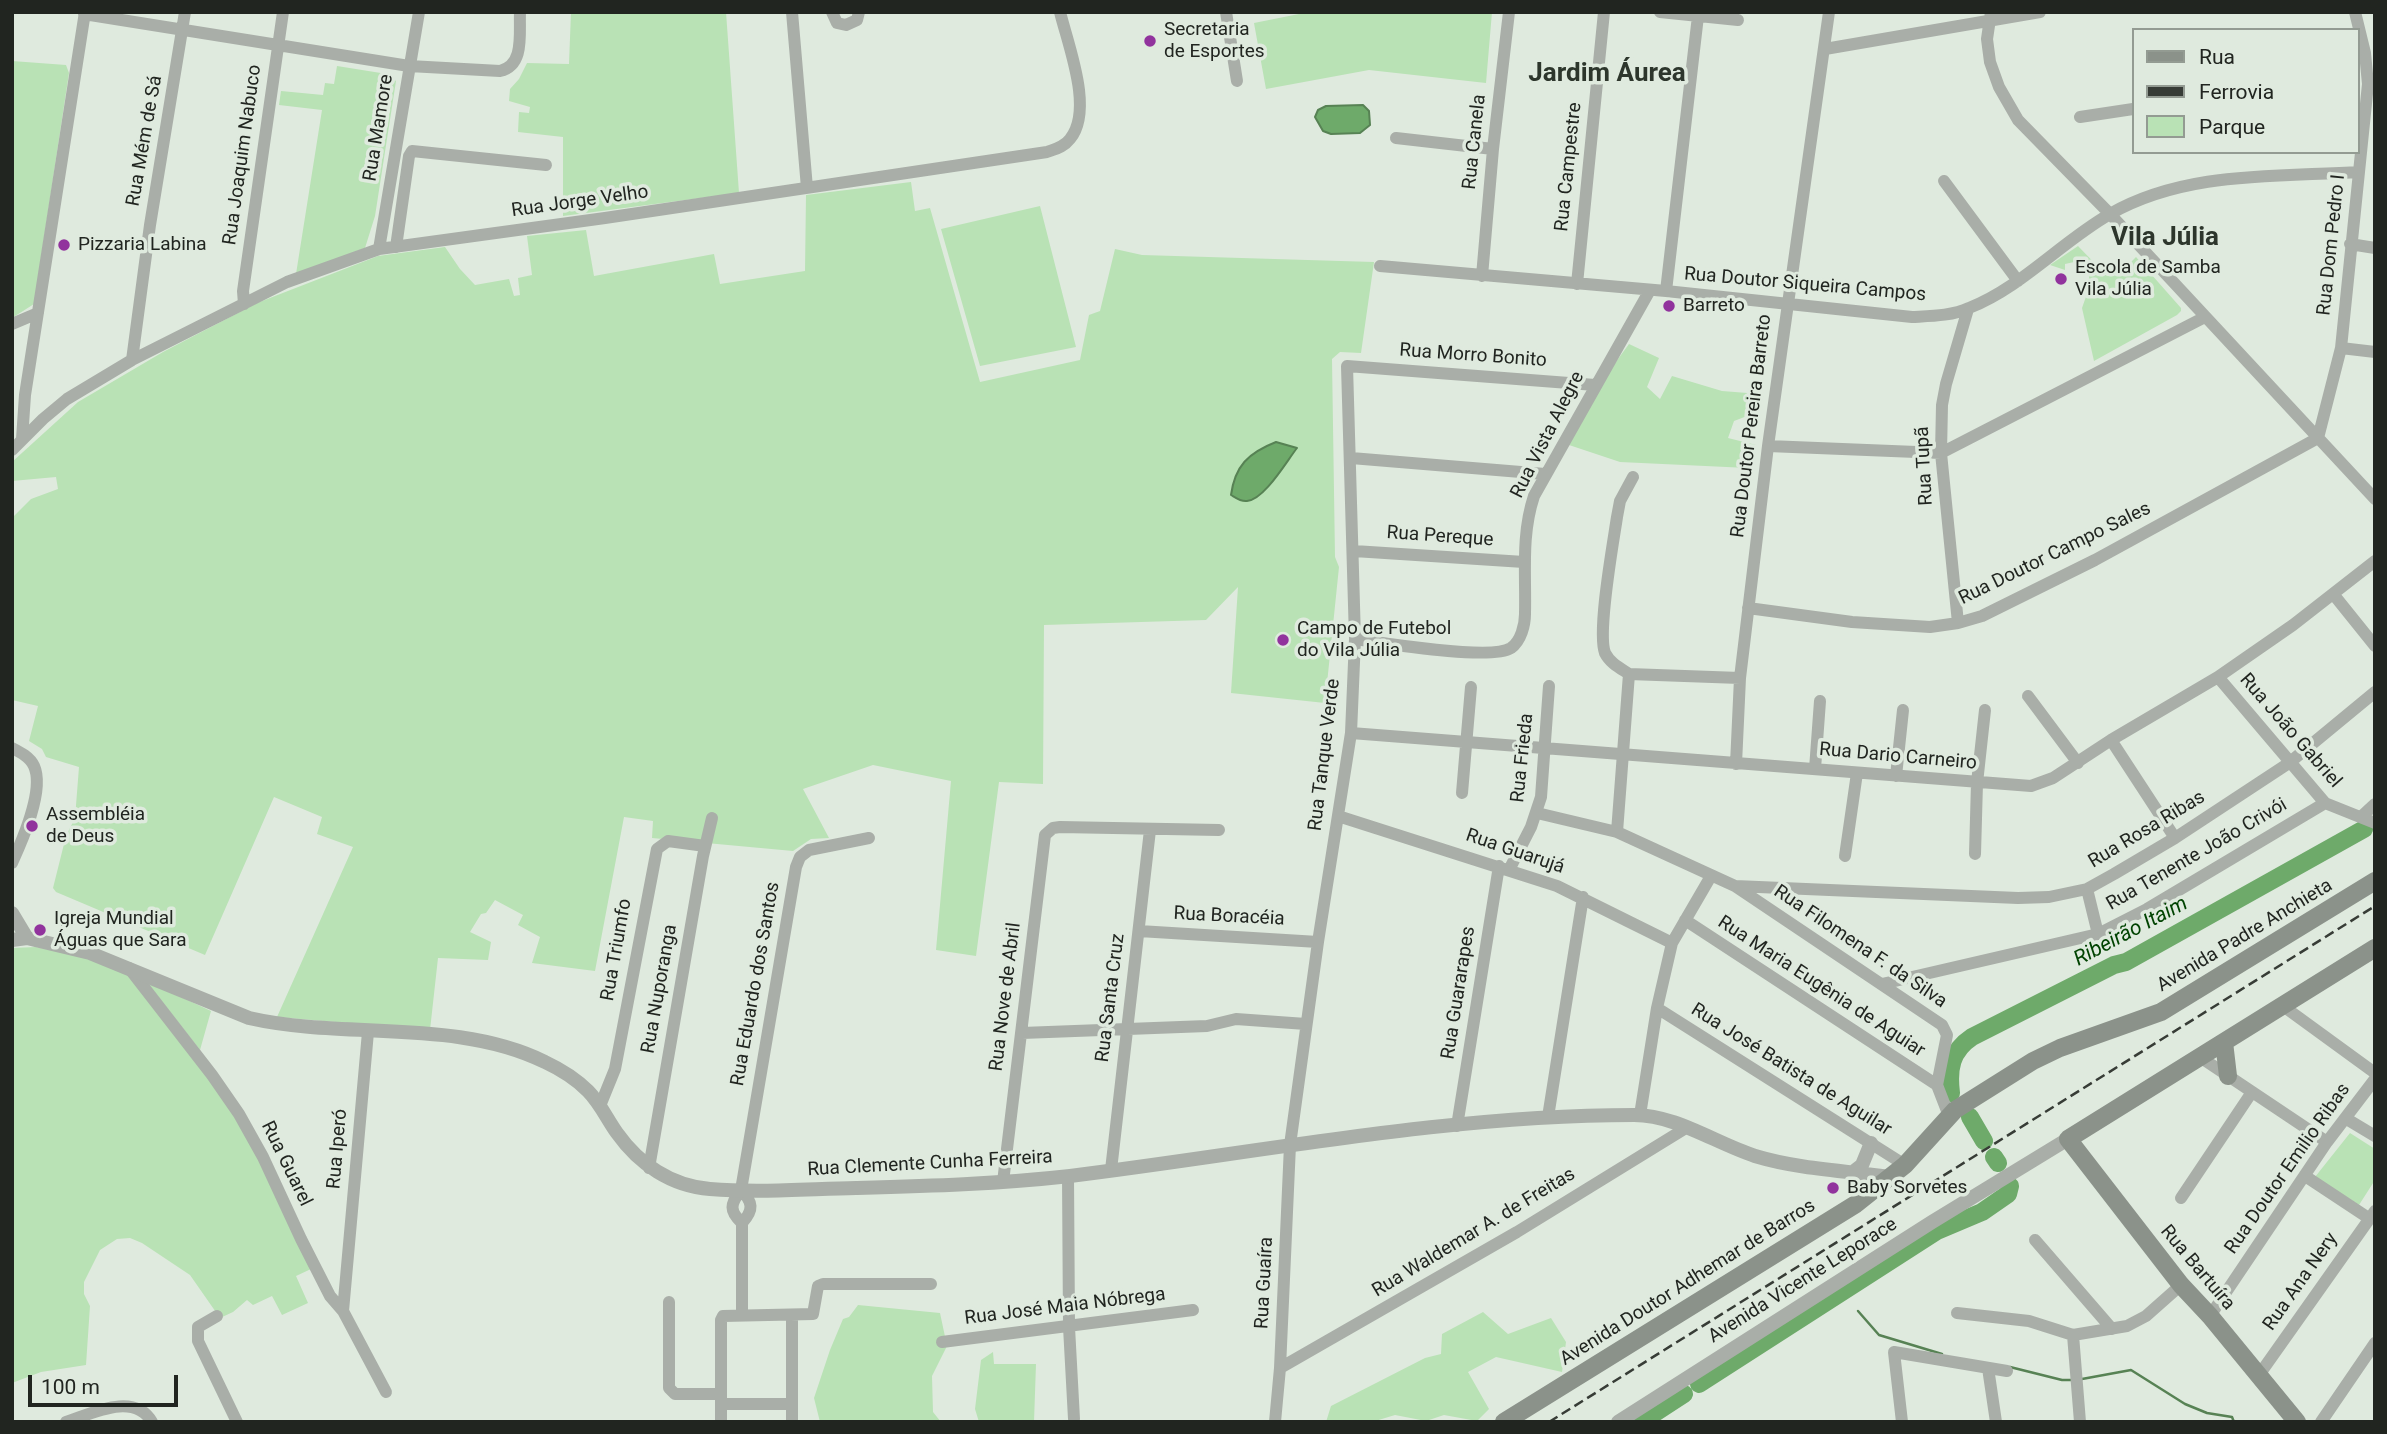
<!DOCTYPE html>
<meta charset="utf-8">
<style>
body{margin:0}
#map{position:relative;width:2387px;height:1434px;overflow:hidden;background:#dfeade;font-family:Roboto,sans-serif}
canvas{display:block}
.frame{position:absolute;inset:0;border:14px solid #212520;pointer-events:none}
.legend{position:absolute;left:2132px;top:28px;width:228px;height:126px;box-sizing:border-box;background:#dfeade;border:2px solid #939b92;margin:0;padding:9px 12px;list-style:none;font-size:21px;color:#212520}
.legend li{display:flex;align-items:center;gap:14px;height:35px}
.legend b{width:35px;border:2px solid #939b92}
.scale{position:absolute;left:28px;top:1375px;width:150px;height:32px;box-sizing:border-box;border:4px solid #212520;border-top:0;padding-left:9px;font-size:21px;line-height:24px;white-space:nowrap;color:#212520;-webkit-text-stroke:5px #dfeade;paint-order:stroke}
</style>
<div id="map">
<canvas width="2387" height="1434"></canvas>
<div class="frame"></div>
<ul class="legend">
<li><b style="height:9px;background:#8b928a"></b>Rua</li>
<li><b style="height:9px;background:#373c36"></b>Ferrovia</li>
<li><b style="height:19px;background:#b9e2b5"></b>Parque</li>
</ul>
<div class="scale">100 m</div>
</div>
<script>
const c = document.querySelector('canvas').getContext('2d');
c.lineJoin = 'round';
function fill(path, color) {
  c.fillStyle = color;
  c.fill(path, 'evenodd');
}
function stroke(path, color, width, dash) {
  c.strokeStyle = color;
  c.lineWidth = width;
  c.lineCap = dash ? 'butt' : 'round';
  c.setLineDash(dash || []);
  c.stroke(path);
}
function drawText(font, color, halo, rows, align = 'center') {
  c.font = font + ' Roboto,sans-serif';
  c.lineWidth = 7;
  c.setLineDash([]);
  c.textBaseline = 'middle';
  c.strokeStyle = halo;
  c.fillStyle = color;
  for (const [text, x, y, turn = 0] of rows) {
    c.save();
    c.translate(x, y);
    c.rotate((+turn || 0) * Math.PI / 180);
    c.textAlign = isNaN(turn) ? turn : align;
    if (halo) c.strokeText(text, 0, 0);
    c.fillText(text, 0, 0);
    c.restore();
  }
}
fill(new Path2D(`
 M571,12H726L739,193L563,216V137L518,132L519,112L529,113L530,107L509,101L510,89L519,79L527,63L569,64Z
 M1309,12H1492L1486,83L1369,70L1266,89L1254,23Z
 M12,61L66,65L69,73L34,304L12,318Z
 M337,66L387,74L396,81L375,216L365,248L296,274L322,110L279,105L281,91L323,95L325,83L334,84Z
 M911,182L915,211L930,208L980,382L1080,360L1089,315L1100,311L1115,249L1142,255L1374,262L1361,353L1340,352L1332,359L1335,557L1339,567L1325,703L1231,693L1238,587L1206,620L1044,625L1043,784L999,782L976,956L936,950L951,781L873,765L803,789L829,838L811,839L793,851L652,838L653,821L624,817L595,971L532,963L540,937L518,925L523,915L495,900L486,913L481,914L470,932L491,942L488,960L438,958L430,1030L277,1017L353,847L317,834L322,817L274,797L205,955L56,892L53,888L66,836L75,818L79,767L46,757L42,749L29,741L38,706L12,700V518L31,499L58,489L56,477L12,481V462L78,402L163,352L257,303L378,256L445,247L460,269L475,285L509,279L514,296L520,295L518,278L532,275L527,236L586,230L594,276L714,254L720,284L805,271L806,195Z
 M1040,206L1076,347L980,366L941,229Z
 M2078,246L2107,276L2127,266L2136,257L2181,308V311L2177,315L2094,361L2082,308L2089,288V270L2076,267L2074,262L2065,264V270L2050,265Z
 M1629,344L1659,358L1647,387L1660,399L1672,376L1722,391L1760,394L1755,413L1734,421L1728,438L1756,445L1748,468L1620,462L1566,444L1596,389Z
 M36,947L84,957L129,975L217,1090L258,1152L311,1269L296,1276L308,1303L282,1315L272,1296L253,1305L247,1300L233,1312L220,1318L190,1275L142,1243L130,1238L117,1239L100,1250L84,1282V1294L90,1306L86,1365L41,1372L12,1383V948Z
 M145,980L211,1011L200,1050Z
 M2350,1133L2375,1149V1180L2359,1205L2315,1177Z
 M858,1305L940,1313L947,1346L932,1376L933,1412L941,1422H820L814,1398L830,1350L843,1319L849,1317Z
 M1483,1312L1508,1334L1551,1318L1566,1342L1562,1372L1496,1357L1468,1372L1489,1409L1477,1421L1444,1415L1426,1421L1395,1415L1372,1422H1326L1331,1406L1425,1358L1441,1354L1442,1334Z
 M993,1352L994,1364H1036L1034,1422H979L975,1409L981,1360Z`), '#b9e2b5');
const water = new Path2D(`
 M1363,105L1369,111L1370,125L1360,133L1331,134L1323,131L1315,117L1318,110L1326,106Z
 M1276,442L1297,448C1286,462 1264,500 1247,501C1241,502 1236,498 1231,495C1235,466 1248,453 1276,442Z`);
fill(water, '#6eaa6a');
stroke(water, '#578254', 2);
stroke(new Path2D(`
 M1858,1311L1879,1335L1942,1354
 M2010,1367L2062,1380H2072
 M2082,1379L2131,1370L2185,1404L2207,1413L2232,1417L2234,1422`), '#578254', 2.5);
stroke(new Path2D(`
 M1951,1093C1948,1069 1951,1051 1972,1037L2114,965L2126,962L2364,829
 M1970,1117L1984,1141
 M1994,1157L1998,1163
 M1699,1384L1937,1231L1982,1212L2008,1194L2010,1186
 M1641,1422L1684,1394`), '#6eaa6a', 18);
stroke(new Path2D(`
 M792,12L807,188
 M832,12L837,23L846,25L857,20L859,12
 M1226,12L1237,81
 M1660,12L1738,20
 M1991,12L1987,39L1990,62L1999,87L2018,120L2110,214L2375,499
 M84,14L409,66L500,71C525,65 519,34 520,12
 M1825,49L2040,12
 M2080,117L2133,109
 M1396,138L1493,149
 M1944,181L2018,281
 M2350,244L2375,248
 M396,247L409,156L412,151L546,165
 M379,249L419,12
 M1380,266L1666,291L1912,317C1930,316 1952,316 1969,308C2022,287 2061,242 2110,214C2185,171 2275,177 2359,172
 M1482,276L1493,149L1509,12
 M1577,284L1604,12
 M1666,291L1698,16
 M244,304L243,291L283,12
 M12,324L38,313
 M2341,348L2375,352
 M132,360L150,225L185,12
 M22,439L25,395L85,12
 M1768,446L1941,453L2205,317
 M12,450L43,419L67,399L132,360L287,282L379,249L605,218L1047,152C1055,149 1064,147 1070,139C1094,110 1068,45 1060,12
 M1351,458L1545,474
 M1354,551L1524,562
 M2334,595L2375,646
 M1748,608L1852,622L1930,627L1958,623L1982,616L2095,560L2318,438L2341,348L2368,84L2365,53L2355,12
 M1958,623L1941,453L1942,405L1946,384L1968,309
 M1355,639C1384,643 1491,661 1511,648C1521,641 1525,625 1525,614C1526,574 1521,535 1534,496L1650,290
 M1629,674C1620,668 1610,663 1605,653C1597,632 1613,544 1617,517L1620,501L1633,477
 M1629,674L1740,678
 M2218,677L2325,803L2375,823
 M2028,696L2078,763
 M1351,733L2031,786L2053,778L2111,740L2218,677L2293,625L2375,561
 M2111,740L2175,838
 M12,748C20,752 30,757 34,766C45,790 22,841 12,863
 M1736,764L1740,678L1768,446L1829,12
 M1815,769L1820,701
 M1896,776L1903,710
 M1462,793L1471,687
 M1537,813L1617,832L1735,886L1942,1025L1947,1035L1937,1085L1949,1116
 M1338,816L1557,886L1672,943
 M2361,817L2375,804
 M1617,832L1629,674
 M1975,854L1977,783L1985,710
 M1845,856L1857,773
 M1509,870L1531,827L1541,797L1549,686
 M1735,886L2018,898L2049,897L2087,889L2114,874L2175,838L2289,763L2375,692
 M2087,889L2098,934
 M1685,920L1937,1085
 M1139,931L1318,942
 M129,968L212,1075L239,1114L263,1157L301,1239L330,1296L343,1311L386,1392
 M1882,984L2098,934L2147,909L2325,803
 M2283,1006L2375,1073
 M1657,1008L1905,1165
 M1022,1033L1207,1026L1236,1019L1306,1024
 M2200,1057L2327,1142
 M600,1106L615,1069L657,849L668,841L705,846
 M1640,1115L1657,1008L1672,943L1711,876
 M1548,1117L1583,897
 M2345,1118L2375,1136
 M1457,1126L1499,866
 M649,1168L703,856L712,818
 M1111,1170L1150,830
 M1068,1176L1069,1327L1074,1419
 M2305,1176L2370,1219
 M1003,1182L1045,835L1053,828L1060,827L1219,830
 M741,1190C753,1202 754,1210 742,1223V1314
 M2181,1198L2252,1092
 M742,1223C729,1211 730,1204 741,1190L796,867L800,857L809,850L869,838
 M2035,1240L2112,1329
 M669,1302V1388L675,1394H721
 M343,1311L368,1032
 M1957,1313L2029,1321L2073,1335L2127,1326L2146,1316L2181,1285
 M217,1316L198,1327V1341L237,1422
 M2210,1316L2327,1142L2375,1079
 M2073,1335L2080,1422
 M942,1342L1193,1310
 M1280,1368L1517,1232L1686,1128
 M1988,1368L1996,1422
 M2259,1375L2375,1211
 M721,1404H792
 M66,1422C91,1414 134,1391 152,1422
 M721,1422V1320L723,1316L813,1314L818,1286L823,1284H931
 M792,1422V1315
 M1275,1422L1280,1368L1290,1145L1318,942L1351,733L1355,639L1347,366L1595,385
 M1902,1422L1894,1352L2007,1371
 M2321,1422L2375,1343`), '#a9aea8', 12);
stroke(new Path2D(`
 M12,913L27,938
 M12,940L27,938L90,953L249,1018C345,1040 456,1018 545,1062C560,1069 576,1079 588,1091C600,1103 607,1119 617,1133C639,1164 671,1186 710,1189C758,1193 807,1189 856,1188C927,1186 999,1184 1070,1176C1257,1153 1445,1115 1634,1115C1676,1115 1715,1143 1755,1156C1798,1169 1846,1171 1891,1177
 M1853,1172L1862,1165L1871,1143
 M1618,1422L1932,1222L2068,1139`), '#a9aea8', 14);
stroke(new Path2D(`
 M2224,1042L2228,1076
 M1504,1422L1856,1204L1905,1165L1955,1110L2033,1061L2060,1048L2161,1012L2375,881
 M2297,1422L2210,1316L2181,1285L2068,1139L2375,948`), '#8b928a', 18);
stroke(new Path2D(`
 M1549,1422L2375,906`), '#373c36', 2.5, [10, 5]);
for (const [x, y, r, color] of [
 [1150,41,7,"#91339d"],
 [64,245,7,"#91339d"],
 [2061,279,7,"#91339d"],
 [1669,306,7,"#91339d"],
 [1283,640,7,"#91339d"],
 [32,826,7,"#91339d"],
 [40,930,7,"#91339d"],
 [1833,1188,7,"#91339d"]
]) {
  const dot = new Path2D();
  dot.arc(x, y, r, 0, 2 * Math.PI);
  c.fillStyle = color;
  c.fill(dot);
  stroke(dot, '#dfeade', 2.5);
}
drawText('19px', '#212520', '#dfeade', [
 ["Secretaria",1164,30],
 ["de Esportes",1164,52],
 ["Pizzaria Labina",78,245],
 ["Escola de Samba",2075,268],
 ["Vila Júlia",2075,290],
 ["Barreto",1683,306],
 ["Campo de Futebol",1297,629],
 ["do Vila Júlia",1297,651],
 ["Assembléia",46,815],
 ["de Deus",46,837],
 ["Igreja Mundial",54,919],
 ["Águas que Sara",54,941],
 ["Baby Sorvetes",1847,1188]
], 'left');
drawText('19px', '#212520', '#dfeade', [
 ["Rua Mamore",379,128,-81],
 ["Rua Mém de Sá",145,141,-80],
 ["Rua Canela",1475,142,-84],
 ["Rua Joaquim Nabuco",243,155,-82],
 ["Rua Campestre",1569,167,-84],
 ["Rua Jorge Velho",580,202,-8],
 ["Rua Dom Pedro I",2332,245,-84],
 ["Rua Doutor Siqueira Campos",1805,285,5],
 ["Rua Morro Bonito",1473,356,4],
 ["Rua Doutor Pereira Barreto",1752,426,-83],
 ["Rua Vista Alegre",1548,435,-63],
 ["Rua Tupã",1925,466,-93],
 ["Rua Pereque",1440,537,4],
 ["Rua Doutor Campo Sales",2055,554,-26],
 ["Rua João Gabriel",2290,731,49],
 ["Rua Tanque Verde",1325,755,-83],
 ["Rua Dario Carneiro",1898,757,5],
 ["Rua Frieda",1523,758,-84],
 ["Rua Rosa Ribas",2147,830,-31],
 ["Rua Guarujá",1515,852,19],
 ["Rua Tenente João Crivói",2197,855,-30],
 ["Rua Boracéia",1229,917,3],
 ["Avenida Padre Anchieta",2245,936,-31],
 ["Rua Filomena F. da Silva",1860,947,34],
 ["Rua Triumfo",617,950,-80],
 ["Rua Eduardo dos Santos",756,984,-80],
 ["Rua Maria Eugênia de Aguiar",1821,987,33],
 ["Rua Nuporanga",660,989,-80],
 ["Rua Guararapes",1459,993,-81],
 ["Rua Nove de Abril",1006,997,-83],
 ["Rua Santa Cruz",1111,998,-83],
 ["Rua José Batista de Aguilar",1791,1070,32],
 ["Rua Iperó",338,1149,-85],
 ["Rua Guarel",286,1164,64],
 ["Rua Clemente Cunha Ferreira",930,1164,-3],
 ["Rua Doutor Emilio Ribas",2288,1169,-55],
 ["Rua Waldemar A. de Freitas",1474,1233,-31],
 ["Rua Bartuíra",2197,1268,50],
 ["Avenida Vicente Leporace",1803,1281,-32],
 ["Rua Ana Nery",2301,1282,-55],
 ["Rua Guaíra",1265,1283,-87],
 ["Avenida Doutor Adhemar de Barros",1688,1283,-32],
 ["Rua José Maia Nóbrega",1065,1307,-7]
]);
drawText('italic 21px', '#004301', '#dfeade', [
 ["Ribeirão Itaim",2131,932,-28]
]);
drawText('bold 26px', '#2d362c', '#dfeade', [
 ["Jardim Áurea",1607,74],
 ["Vila Júlia",2165,238]
]);
</script>
